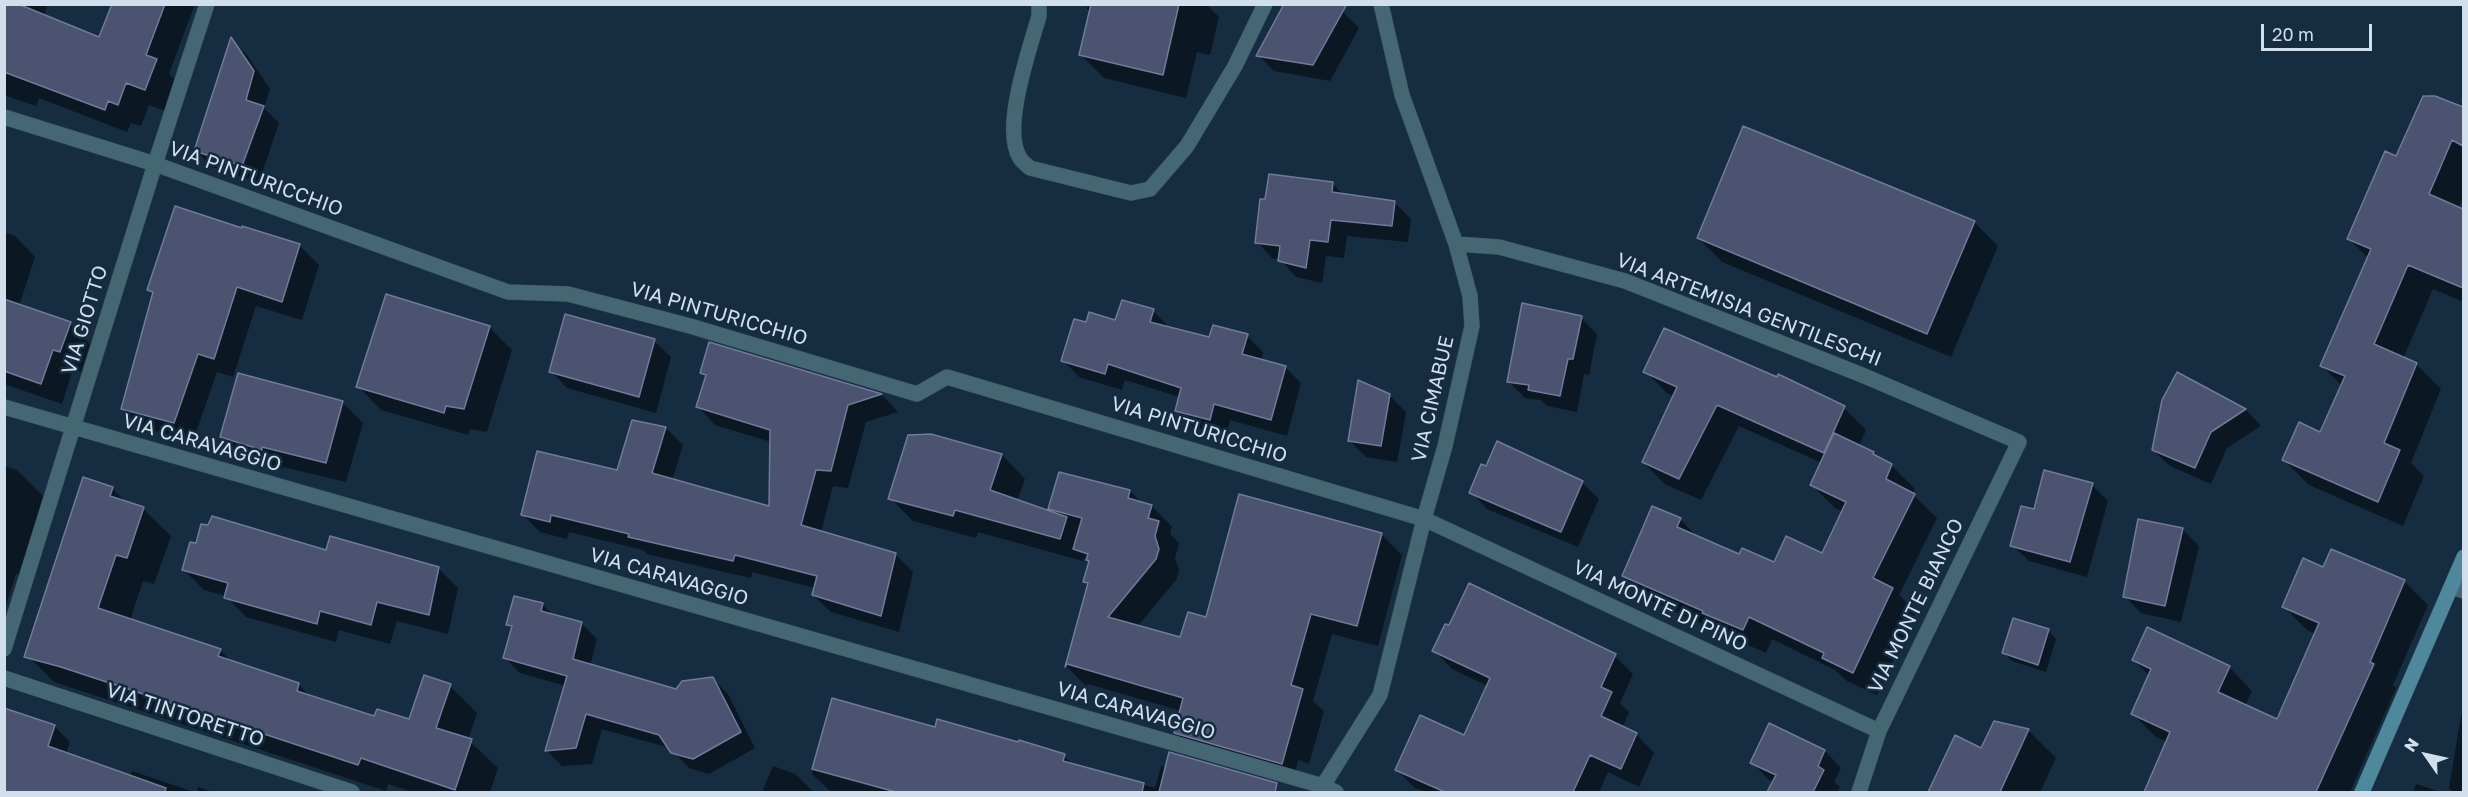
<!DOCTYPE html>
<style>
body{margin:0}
#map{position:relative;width:2468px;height:797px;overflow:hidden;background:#152c41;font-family:"Golos Text",sans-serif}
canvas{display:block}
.frame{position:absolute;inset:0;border:6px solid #d1dfed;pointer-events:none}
.north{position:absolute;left:2396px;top:725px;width:60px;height:60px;-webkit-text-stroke:4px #152c41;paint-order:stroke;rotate:304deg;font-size:16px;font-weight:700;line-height:24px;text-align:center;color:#d1dfed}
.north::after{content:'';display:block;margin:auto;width:21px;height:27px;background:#d1dfed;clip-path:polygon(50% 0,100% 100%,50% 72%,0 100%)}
.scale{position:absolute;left:2261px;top:24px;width:111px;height:27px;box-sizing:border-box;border:3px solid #d1dfed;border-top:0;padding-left:8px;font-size:18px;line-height:21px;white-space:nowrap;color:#d1dfed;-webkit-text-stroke:4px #152c41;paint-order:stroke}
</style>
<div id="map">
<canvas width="2468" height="797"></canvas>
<div class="frame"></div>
<div class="north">N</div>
<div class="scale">20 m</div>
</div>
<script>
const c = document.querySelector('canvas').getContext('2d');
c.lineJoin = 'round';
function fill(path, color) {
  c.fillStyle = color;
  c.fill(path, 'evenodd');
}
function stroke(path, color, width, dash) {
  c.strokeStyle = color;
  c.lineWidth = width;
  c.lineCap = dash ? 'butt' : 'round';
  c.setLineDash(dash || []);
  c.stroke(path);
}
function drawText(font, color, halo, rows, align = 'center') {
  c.font = font + ' "Golos Text",sans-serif';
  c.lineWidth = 5;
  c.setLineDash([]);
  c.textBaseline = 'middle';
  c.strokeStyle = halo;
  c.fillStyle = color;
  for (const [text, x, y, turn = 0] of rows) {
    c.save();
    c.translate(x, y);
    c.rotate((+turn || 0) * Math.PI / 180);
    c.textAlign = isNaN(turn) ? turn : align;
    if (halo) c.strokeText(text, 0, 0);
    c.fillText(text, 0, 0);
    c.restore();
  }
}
fill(new Path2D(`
 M4,4H48L44,16L100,39L113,4H195L169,74L179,83L168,112L149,105L141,126L131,123L127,132L39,98L36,106L4,95Z
 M1088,4H1206L1219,17L1210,55L1197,52L1186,98L1104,78L1081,55L1091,13L1087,9Z
 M1330,4L1343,12L1359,28L1330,81L1274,71L1258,55Z
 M231,40L247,55L270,89L264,108L279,123L259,182L212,167L195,150Z
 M2425,94L2464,109V195L2458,208L2464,210V302L2433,289L2403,359L2416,364L2441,389L2411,463L2424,476L2403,526L2309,485L2284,460L2321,434L2342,386L2321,365L2368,258L2348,238L2397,158Z
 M1332,183L1344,196L1394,202L1411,219L1408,242L1347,236L1344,258L1326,256L1322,283L1296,277L1280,259H1273L1257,242Z
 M1974,222L1998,246L1951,357L1722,262L1698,238Z
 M243,230L299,245L319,265L302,320L256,306L233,377L217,372L193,441L143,428L123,408L154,295L149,290Z
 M4,232L15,236L35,257L19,306L70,324L90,344L81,372L73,369L62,404L4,384Z
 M1153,311L1169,327L1210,339L1247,336L1263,352L1261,361L1285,367L1301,383L1287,436L1230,420L1226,436L1193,427L1176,410L1180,397L1125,380L1122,390L1079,377L1063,360L1087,324L1116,322Z
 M1581,318L1597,334L1589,375L1584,374L1577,412L1547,406L1541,400L1525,398L1508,381Z
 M489,327L512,350L487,432L470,429L468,435L381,410L358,386Z
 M654,341L671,357L656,413L567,388L551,371Z
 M710,344L882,395L898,412L866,422L848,488L833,486L821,532L895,554L913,572L899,632L831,612L813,595L815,588L752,572L751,578L647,554L643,550L569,532L567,539L540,532L523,515L618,472L666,428L683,445L672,480L771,508V442L715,425L698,407L707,378L702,373Z
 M1645,371L1844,408L1866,430L1859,446L1891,465L1915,489L1912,494L1937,518L1899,595L1916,612L1877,695L1847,681L1835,670L1772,639L1766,653L1647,599L1623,575L1680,519L1699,539L1740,556L1774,564L1822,555L1843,512L1835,508L1812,485L1822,463L1739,426L1701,500L1665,484L1643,462L1674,397L1667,393Z
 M239,374L343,403L363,423L346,482L283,467L282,469L242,457L222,437Z
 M2177,374L2246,410L2261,426L2227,448L2211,484L2170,466L2153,450Z
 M1389,395L1406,412L1397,462L1366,457L1349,440Z
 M1002,455L1025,479L1017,501L1056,514L1050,508L1130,491L1142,503L1152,506L1172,527L1170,534L1179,543L1175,558L1179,571L1176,580L1137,627L1181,639L1207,619L1381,534L1402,555L1378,646L1332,634L1313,701L1324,711L1309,764L1298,760L1293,781L1197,754L1176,733L1181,711L1088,684L1086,686L1066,666L1089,586L1084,581L1090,564L1084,558L1083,561L978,532L976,538L913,521L890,498Z
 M4,466L17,470L46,499L30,578L16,574L4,612Z
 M1582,483L1599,499L1578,547L1487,509L1471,492Z
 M2092,485L2108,501L2087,577L2029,561L2012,545L2035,511Z
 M112,488L127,503L143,509L171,536L154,584L143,581L130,620L220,650L233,663L299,685L311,697L375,718L410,721L450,686L477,713L468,740L498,768L490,792H413L388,784L386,791L54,682L27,655Z
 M2182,529L2199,546L2181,622L2141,613L2125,596Z
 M197,545L327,552L438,568L458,588L448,634L397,621L390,644L339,630L336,642L246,617L226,596L204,590L184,570Z
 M2332,551L2405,582L2428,605L2393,685L2396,688L2350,792H2311L2292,784L2289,792H2146L2167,742L2156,737L2133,714L2150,676L2133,660L2229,667L2252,691L2245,706L2277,721L2316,634L2307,630L2283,606L2324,569Z
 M542,604L554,616L581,623L597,639L590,666L677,690L712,678L728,694L755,748L709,774L689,768L670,748L602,729L592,764L562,766L547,751L566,686L520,673L505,658L512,629L508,625Z
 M2048,630L2056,639L2046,672L2012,661L2004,653Z
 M1434,650L1615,656L1633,674L1620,703L1629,712L1622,728L1636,734L1654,753L1639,787L1608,772L1599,792H1426L1415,788L1396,769L1465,737L1488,686L1452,669Z
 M2464,699V792H2453L2449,788Z
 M833,700L936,729L1064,756L1074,766L1155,788L1161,766L1266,781L1277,792H831L812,774Z
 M1995,723L2028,730L2056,758L2040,792H1930L1956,737L1982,750Z
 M4,724L54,726L70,742L66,754L95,775L89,792H4Z
 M1770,725L1825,751L1841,768L1834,782L1840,787L1837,792H1769L1774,782L1768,779L1752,762Z
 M773,766L795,774L814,792H762Z
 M132,771L194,792H125Z
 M2416,784L2441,792H2413Z
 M198,787L214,792H197Z`), '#0007');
const building = new Path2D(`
 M4,4H18L99,37L112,4H165L146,55L157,59L145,90L126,83L118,105L108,101L105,110L4,72Z
 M1091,4H1179L1163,75L1079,55Z
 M1284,4H1347L1313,65L1256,56Z
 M231,37L254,71L246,100L264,106L242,166L194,151Z
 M2423,96H2435L2463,107V146L2452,140L2429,194L2463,209V288L2408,265L2374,344L2417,363L2384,443L2400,450L2378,502L2282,460L2299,422L2320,432L2345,376L2320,366L2371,249L2347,239L2385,151L2396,156Z
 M1743,126L1975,221L1927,334L1697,238Z
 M1269,174L1333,182L1332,192L1395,201L1392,226L1331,220L1328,242L1310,240L1306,268L1278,261L1280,246L1255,243L1260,199H1265Z
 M175,206L242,228V226L300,244L282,302L237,287L214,359L198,354L174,423L121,409L153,292L147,290Z
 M386,294L490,326L464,409L446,406L444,413L356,387Z
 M4,299L71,322L60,352L53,350L41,384L4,371Z
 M1122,300L1154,309L1150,322L1209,337L1213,325L1248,334L1242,354L1286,366L1271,420L1214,404L1210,420L1175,411L1181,388L1108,364L1105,374L1061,361L1074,319L1086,322L1089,312L1115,320Z
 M1522,303L1582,316L1573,359H1568L1560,396L1528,390L1529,385L1507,382Z
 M565,314L655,339L639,397L549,372Z
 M1664,328L1777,377L1778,374L1845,406L1824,453L1717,405L1679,479L1642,462L1677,387L1643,372Z
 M709,342L882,394L848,405L831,471L816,470L801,525L896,553L881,616L812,595L817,576L735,555L733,561L628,537L629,534L551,515L550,522L521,515L537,451L617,470L632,420L666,427L652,473L769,506L770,430L696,407L706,375L700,373Z
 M2177,372L2246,409L2211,432L2195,468L2152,450L2162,400Z
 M238,373L343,401L326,463L262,447V450L220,437Z
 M1358,380L1390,394L1381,446L1348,441Z
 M1834,433L1874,452L1873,454L1892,464L1886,479L1915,494L1873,578L1893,588L1853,673L1822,658L1824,653L1749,617L1743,630L1702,613L1703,611L1622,576L1652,506L1681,518L1677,527L1739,554L1742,548L1774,562L1786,536L1822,553L1846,502L1810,485Z
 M931,434L1002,454L990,490L1067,517L1060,539L955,510L953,516L888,499L908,435Z
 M1497,441L1583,481L1561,532L1469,493L1481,464L1486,466Z
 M2044,470L2093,483L2070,562L2010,546L2021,506L2034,509Z
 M1059,472L1130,490L1128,498L1152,505L1148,518L1159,521L1155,536L1159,549L1156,559L1108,617L1180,637L1188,612L1206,617L1239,494L1382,533L1357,626L1311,614L1291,685L1303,689L1282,764L1174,733L1183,698L1067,664L1065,667L1088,583L1083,582L1089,561L1086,560L1088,554L1073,549L1082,518L1048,509Z
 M83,477L113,487L110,496L144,507L127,558L116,555L98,608L221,649L218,656L299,683L297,691L374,716L377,709L409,719L424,675L451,684L436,728L472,739L455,790L361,758L358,765L61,667L24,657Z
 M212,516L326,550L330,536L439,567L429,615L377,602L371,625L320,611L317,624L224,598L228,583L182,570L190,542L196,543L201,524L208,525Z
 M2138,519L2183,528L2165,606L2123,597Z
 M2331,549L2405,580L2370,662L2374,664L2316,792H2144L2170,732L2131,714L2151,669L2132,660L2147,627L2230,666L2218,692L2277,719L2319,623L2282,607L2303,558L2323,567Z
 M1469,583L1616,654L1601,687L1612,692L1601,716L1637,733L1621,769L1590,755L1573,792H1445L1395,770L1420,715L1464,735L1490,678L1432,651L1445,624L1449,625Z
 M514,596L543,603L541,611L582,622L573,659L676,689L682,681L713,677L741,732L693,759L671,753L659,735L586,714L576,748L545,751L567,676L503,658L512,626L506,625Z
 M2013,618L2049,629L2038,665L2002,653Z
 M832,698L935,727L937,719L1018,742L1019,740L1065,754L1063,761L1144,783L1142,792H896L812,769Z
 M4,708L55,725L48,746L166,788L165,792H4Z
 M1994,721L2029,729L2000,792H1928L1955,735L1981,748Z
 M1769,723L1825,750L1818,766L1824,770L1813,792H1767L1776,775L1750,763Z
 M1169,752L1277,783L1275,792H1159Z`);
fill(building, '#4b5370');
stroke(building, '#707a99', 1.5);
const street = new Path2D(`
 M1039,4V16C1030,48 1001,129 1020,158C1022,162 1027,165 1030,168L1131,193L1150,189L1187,146L1235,66L1265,4
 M4,117L155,164L508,292L568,294L690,326L917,394L947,377L1424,519L1879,731
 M1456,244L1499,247L1625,281L1862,375L2019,442L1879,731L1859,792
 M4,407L1323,786L1336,792
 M2451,587L2464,591
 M4,649L155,164L207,4
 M4,678L352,792
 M1319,792L1380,695L1424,519L1445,446L1472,326L1470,296L1456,244L1402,95L1381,4`);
const secondary = new Path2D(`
 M2362,792L2464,557`);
stroke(street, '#33495d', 16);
stroke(secondary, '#33495d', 16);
stroke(street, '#446773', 15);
stroke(secondary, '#4f889c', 15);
drawText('20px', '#d1dfed', '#152c41', [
 ["VIA PINTURICCHIO",256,179,20],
 ["VIA ARTEMISIA GENTILESCHI",1749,310,21],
 ["VIA PINTURICCHIO",719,314,16],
 ["VIA GIOTTO",85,320,-73],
 ["VIA CIMABUE",1433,399,-77],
 ["VIA PINTURICCHIO",1199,430,17],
 ["VIA CARAVAGGIO",202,443,16],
 ["VIA CARAVAGGIO",669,577,16],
 ["VIA MONTE DI PINO",1660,606,25],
 ["VIA MONTE BIANCO",1916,606,-64],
 ["VIA CARAVAGGIO",1136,711,16],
 ["VIA TINTORETTO",185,715,18]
]);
</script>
